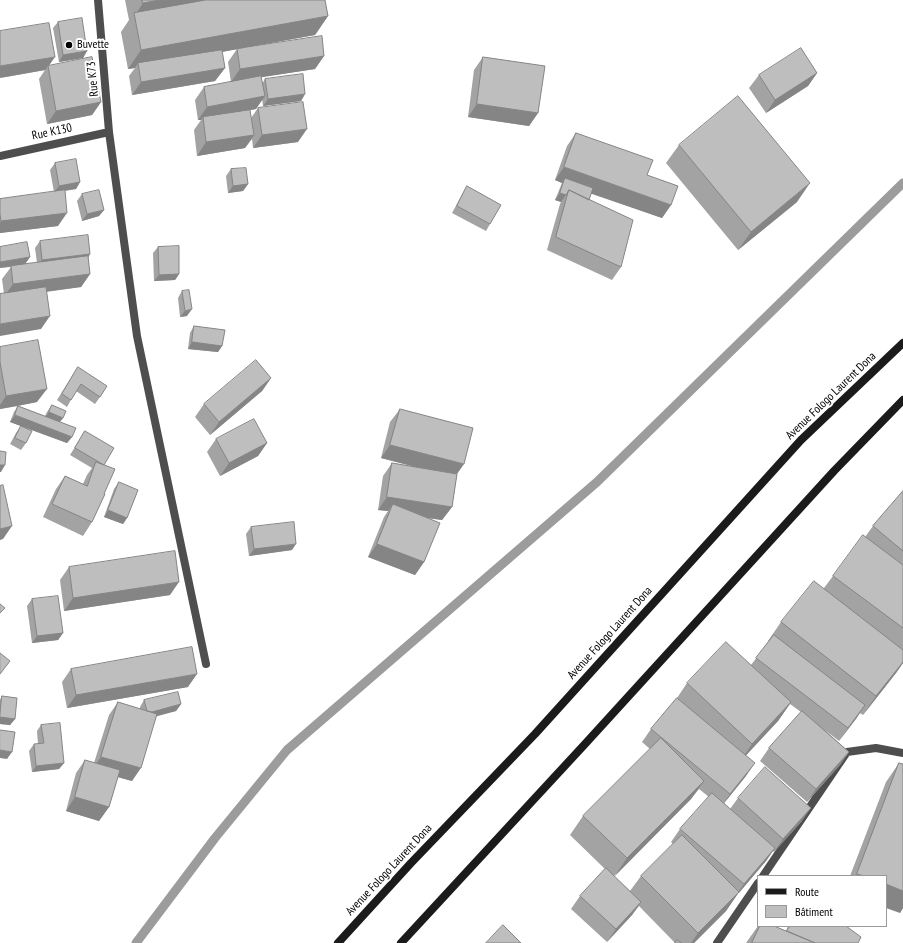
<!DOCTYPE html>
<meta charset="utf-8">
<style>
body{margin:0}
#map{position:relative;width:903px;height:943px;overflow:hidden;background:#fff;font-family:"PT Sans Narrow",sans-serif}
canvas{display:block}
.legend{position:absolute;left:757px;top:875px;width:130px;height:52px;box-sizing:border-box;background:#fff;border:1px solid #999;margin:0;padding:5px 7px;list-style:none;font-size:12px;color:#000}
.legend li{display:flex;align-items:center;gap:8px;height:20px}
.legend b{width:20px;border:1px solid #999}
</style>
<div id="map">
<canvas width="903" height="943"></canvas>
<ul class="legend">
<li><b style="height:5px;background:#1b1b1b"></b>Route</li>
<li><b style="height:11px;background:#bebebe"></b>Bâtiment</li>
</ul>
</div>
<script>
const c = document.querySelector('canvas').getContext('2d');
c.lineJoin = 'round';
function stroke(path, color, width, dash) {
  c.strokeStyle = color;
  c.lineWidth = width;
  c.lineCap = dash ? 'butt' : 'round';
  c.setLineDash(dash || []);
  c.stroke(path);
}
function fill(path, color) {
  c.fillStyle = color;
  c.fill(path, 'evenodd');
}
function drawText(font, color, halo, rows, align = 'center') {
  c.font = font + ' "PT Sans Narrow",sans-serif';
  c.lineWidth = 4;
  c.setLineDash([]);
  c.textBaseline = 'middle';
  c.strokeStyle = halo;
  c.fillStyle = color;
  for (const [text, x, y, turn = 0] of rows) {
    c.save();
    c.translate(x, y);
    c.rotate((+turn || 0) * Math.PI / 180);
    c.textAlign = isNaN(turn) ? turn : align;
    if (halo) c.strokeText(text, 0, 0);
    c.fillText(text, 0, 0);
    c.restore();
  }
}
stroke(new Path2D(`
 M136,943L215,838L287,750L597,482L903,183`), '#9c9c9c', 9);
stroke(new Path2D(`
 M98,0L109,132L137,336L206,664
 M0,156L109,132
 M763,876L847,752L876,748L903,753
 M717,943L758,883`), '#4e4e4e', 8);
stroke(new Path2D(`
 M338,943L411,863L535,734L801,440L903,343
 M401,943L585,744L834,471L903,400`), '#1b1b1b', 8);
fill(new Path2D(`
 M125,0H325L328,16L315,35L242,48L324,56L315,69L261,77L262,84L265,79L305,94L301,101L263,106L262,99L256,109L250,110L251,118L258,108L298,142L253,148L252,139L245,148L197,156L194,130L201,120H198L195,100L204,87L231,82L228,62L237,49L222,52L225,68L215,81L132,95L129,76L135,68L128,69L121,32L129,20Z
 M58,22L87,51L83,58L59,62L53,28Z
 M483,57L538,113L529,126L468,117L474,70Z
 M49,66L101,102L92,115L47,124L39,79L45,70L0,78Z
 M817,73L808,86L766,113L749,88L759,75Z
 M576,133L647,175L671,205L662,218L591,193L589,200L621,267L612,280L547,250L560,204L561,202L555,200L562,183L555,180L567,146Z
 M679,145L797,202L738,250L666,163Z
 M55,163L80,182L76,189L65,191L58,226L0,233V199L54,192L50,170Z
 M231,169L248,184L243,191L228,193L226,176Z
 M467,186L490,224L486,231L452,213L463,193Z
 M82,194L104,210L99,216L82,221L77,201Z
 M40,241L90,254L88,258L90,274L81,287L46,292L41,329L4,294L2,279L11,267L0,268L30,257L25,264L37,263L35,248Z
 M158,247L179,274L175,280L154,281L153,253Z
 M182,291L187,316L180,317L178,298Z
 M194,326L222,346L218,352L188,349L190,333Z
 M0,347L37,402L18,406L45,416L47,412L52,405L63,418L60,422L72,437L67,443L10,422L14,412L18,406L0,409Z
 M78,367L100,397L95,404L76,391L67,407L57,400Z
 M271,378L262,391L210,435L195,417L204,404Z
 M400,409L457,474L452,507L442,520L426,518L424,562L415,575L368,557L384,517L388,511L378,510L383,476L392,463L415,467L381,458L390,422Z
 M21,426L26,443L21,450L10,444L16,433Z
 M85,431L104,465L92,522L83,536L43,517L56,489L65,476L83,484L87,475L92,468L70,455Z
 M216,439L267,443L258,456L220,476L207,452Z
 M119,482L127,518L123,524L104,517L114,489Z
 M903,491V663L896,673L863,715L860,713L839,741L825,730L849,752L840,765L807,802L760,761L769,748L801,712L790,704L778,721L746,755V776L724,803L730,809L738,798L802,821L774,852L773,851L766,861L739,892L726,911L694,943H675L639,906L632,915L607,942L571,909L580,896L605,869L570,835L583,816L650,749L642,742L651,729L677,698L687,683L751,665L769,641H768L781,622L824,588L833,576L865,537L873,526ZM699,789L709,797L680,829L671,842L673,844L641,876L630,891L614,876L691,799Z
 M251,527L292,550L249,556L246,534Z
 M69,567L170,595L64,611L60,580Z
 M32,599L63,633L58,640L32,643L27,606Z
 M71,669L188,687L67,708L62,682Z
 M2,696L15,719L10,725L0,724V700Z
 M144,700L181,704L176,711L156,716L132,781L118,777L109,807L99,821L66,811L76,773L85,760L94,763L109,715L118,702L140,709V707Z
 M41,725L64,763L59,769L32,772L29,751L34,744H38L37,731Z
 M899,763L903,764V908L900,913L886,876H850L886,782Z
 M758,926H774L786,931L788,926H846L858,943H746Z`), '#a3a3a3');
fill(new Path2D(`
 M160,0H249L135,15L143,3Z
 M328,16L315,35L139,67L138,63L135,68L128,69L141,50Z
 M87,51L83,58L59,62L63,55Z
 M324,56L315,69L231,82L240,69Z
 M55,57L48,67V66L45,70L0,78V66Z
 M225,68L215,81L132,95L141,82Z
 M817,73L808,86L766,113L775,100Z
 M305,94L301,101L263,106L268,99Z
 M265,96L256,109L203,119V117L201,120H198L207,107Z
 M101,102L92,115L47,124L56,111Z
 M477,104L538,113L529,126L468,117Z
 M307,129L298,142L253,148L262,135Z
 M254,135L245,148L197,156L206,142Z
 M564,167L671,205L662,218L563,184L565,178L562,183L555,180Z
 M80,182L76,189L54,192L59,186Z
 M810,183L797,202L738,250L751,232Z
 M248,184L243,191L228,193L233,186Z
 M560,193L566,195L561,202L555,200Z
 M104,210L99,216L82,221L87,214Z
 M67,213L58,226L0,233V223L1,221Z
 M90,254L86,261L38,267L42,260Z
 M30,257L25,264L0,268V262Z
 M90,274L81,287L4,297L13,284Z
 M179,274L175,280L154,281L159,275Z
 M192,309L187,316L180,317L185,311Z
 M50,316L41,329L0,336V324Z
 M192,342L222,346L218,352L188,349Z
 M271,378L262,391L210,435L219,422Z
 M47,389L37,402L0,409V405L6,396Z
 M49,412L63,418L58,424L44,419Z
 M15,415L72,437L67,443L10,422Z
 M267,443L258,456L220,476L229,463Z
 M390,445L464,464L455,477L381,458Z
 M0,465H5L1,472H0Z
 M387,497L452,507L442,520L390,512L393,504L388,511L378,510Z
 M108,510L127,518L123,524L104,517Z
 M12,526L3,539L0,540V529Z
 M296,544L292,550L249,556L254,549Z
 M377,544L424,562L415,575L368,557Z
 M179,582L170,595L64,611L73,598Z
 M63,633L58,640L32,643L37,636Z
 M903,662V663L896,673L863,715L876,696Z
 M197,674L188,687L67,708L76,695Z
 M791,702L778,721L739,763L752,744Z
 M181,704L176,711L143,720L148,713Z
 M865,705L856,719L839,741L848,728Z
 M0,717L15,719L10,725L0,724Z
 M0,750L12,752L7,759L0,758Z
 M849,752L840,765L807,802L816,789Z
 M101,757L141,768L132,781L92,770Z
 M64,763L59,769L32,772L36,766Z
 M755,763L746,776L721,807L730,794Z
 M704,781L691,799L614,877L627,858Z
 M75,797L109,807L99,821L66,811Z
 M811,808L802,821L774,852L783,839Z
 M775,848L766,861L739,893V892L726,911L694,943H691L698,933L736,895L744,884Z
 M857,874L864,876H856Z
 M886,884L903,891V908L900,913L886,908Z
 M641,902L632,915L607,942L616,929Z`), '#858585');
const building = new Path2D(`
 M142,0H160L143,3Z
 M206,0H325L328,16L141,50L134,13Z
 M82,18L87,51L63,55L58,22Z
 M49,23L55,57L0,66V31Z
 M322,36L324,56L240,69L237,49Z
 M801,48L817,73L775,100L759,75Z
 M222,50L225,68L141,82L138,63Z
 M92,57L101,102L56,111L48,66Z
 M483,57L545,66L538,113L477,104Z
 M303,74L305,94L268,99L265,79Z
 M261,76L265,96L207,107L204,87Z
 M738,96L810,183L751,232L679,145Z
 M303,102L307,129L262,135L258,108Z
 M250,110L254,135L206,142L203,117Z
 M576,133L653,160L647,175L678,186L671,205L564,167Z
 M76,159L80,182L59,186L55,163Z
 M246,168L248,184L233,186L231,169Z
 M565,178L593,188L589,200L569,190L566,195L560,193Z
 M467,186L501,205L490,224L457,206Z
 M65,190L67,213L1,221L0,214V199Z
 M99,190L104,210L87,214L82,194Z
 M569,190L633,220L621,267L556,237Z
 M88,235L90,254L42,260L40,241Z
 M27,242L30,257L0,262V247Z
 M179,246V274L159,275L158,247Z
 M88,256L90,274L13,284L11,266Z
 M46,287L50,316L0,324V294Z
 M189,290L192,309L185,311L182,291Z
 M194,326L225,330L222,346L192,342Z
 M38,340L47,389L6,396L0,362V347Z
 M256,360L271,378L219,422L204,404Z
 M78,367L107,386L100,397L81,384L71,400L62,394Z
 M52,405L66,411L63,418L49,412Z
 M18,406L76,428L72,437L15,415Z
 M400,409L473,428L464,464L390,445Z
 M254,419L267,443L229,463L216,439Z
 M21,426L32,431L26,443L15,438Z
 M85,431L114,448L104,465L75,448Z
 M0,451L6,452L5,465H0Z
 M96,462L115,469L104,494H105L92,522L52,504L65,476L87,486Z
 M392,463L457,474L452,507L387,497Z
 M119,482L138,490L127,518L108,510Z
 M3,485L12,526L0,529V486Z
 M903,491V551L873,526Z
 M393,504L440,523L424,562L377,544Z
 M294,522L296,544L254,549L251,527Z
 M863,535L903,565V628L833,576Z
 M175,551L179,582L73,598L69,567Z
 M814,581L903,650V662L876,696L781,622Z
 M58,596L63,633L37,636L32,599Z
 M0,604L5,608L0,613Z
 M774,635L865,705L848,728L756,658Z
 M726,642L791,702L752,744L687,683Z
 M192,647L197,674L76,695L71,669Z
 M0,653L10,661L0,674Z
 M178,692L181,704L152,712L147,711L144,700Z
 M2,696L17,698L15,719L0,717Z
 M677,698L755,763L730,794L651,729Z
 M118,702L157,714L141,768L101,757Z
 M802,711L849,752L816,789L769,748Z
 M60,723L64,763L36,766L34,744L44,743L41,725Z
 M0,730L15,732L12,752L0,750Z
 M661,738L704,781L627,858L583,816Z
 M85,760L120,770L109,807L75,797Z
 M899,763L903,764V891L886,884V876H864L857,874Z
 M765,767L811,808L783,839L738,798Z
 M712,793L775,848L744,884L680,829Z
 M682,835L739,892L698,933L641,876Z
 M606,868L641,902L616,929L580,896Z
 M503,925L521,943H486Z
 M760,926H774L815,943H752Z
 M790,926H846L861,937L858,943H815L787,931Z
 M677,940L682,943H675Z`);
fill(building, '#bebebe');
stroke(building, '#858585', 1);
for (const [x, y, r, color] of [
 [69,45,4,"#000"]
]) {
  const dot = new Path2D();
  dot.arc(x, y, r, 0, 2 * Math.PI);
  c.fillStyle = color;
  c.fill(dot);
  stroke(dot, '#fff', 1.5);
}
drawText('12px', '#000', '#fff', [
 ["Buvette",77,45]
], 'left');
drawText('12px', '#000', '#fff', [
 ["Rue K73",93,79,-95],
 ["Rue K130",52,132,-12],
 ["Avenue Fologo Laurent Dona",831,396,-44],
 ["Avenue Fologo Laurent Dona",610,633,-48],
 ["Avenue Fologo Laurent Dona",389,870,-47]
]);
</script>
